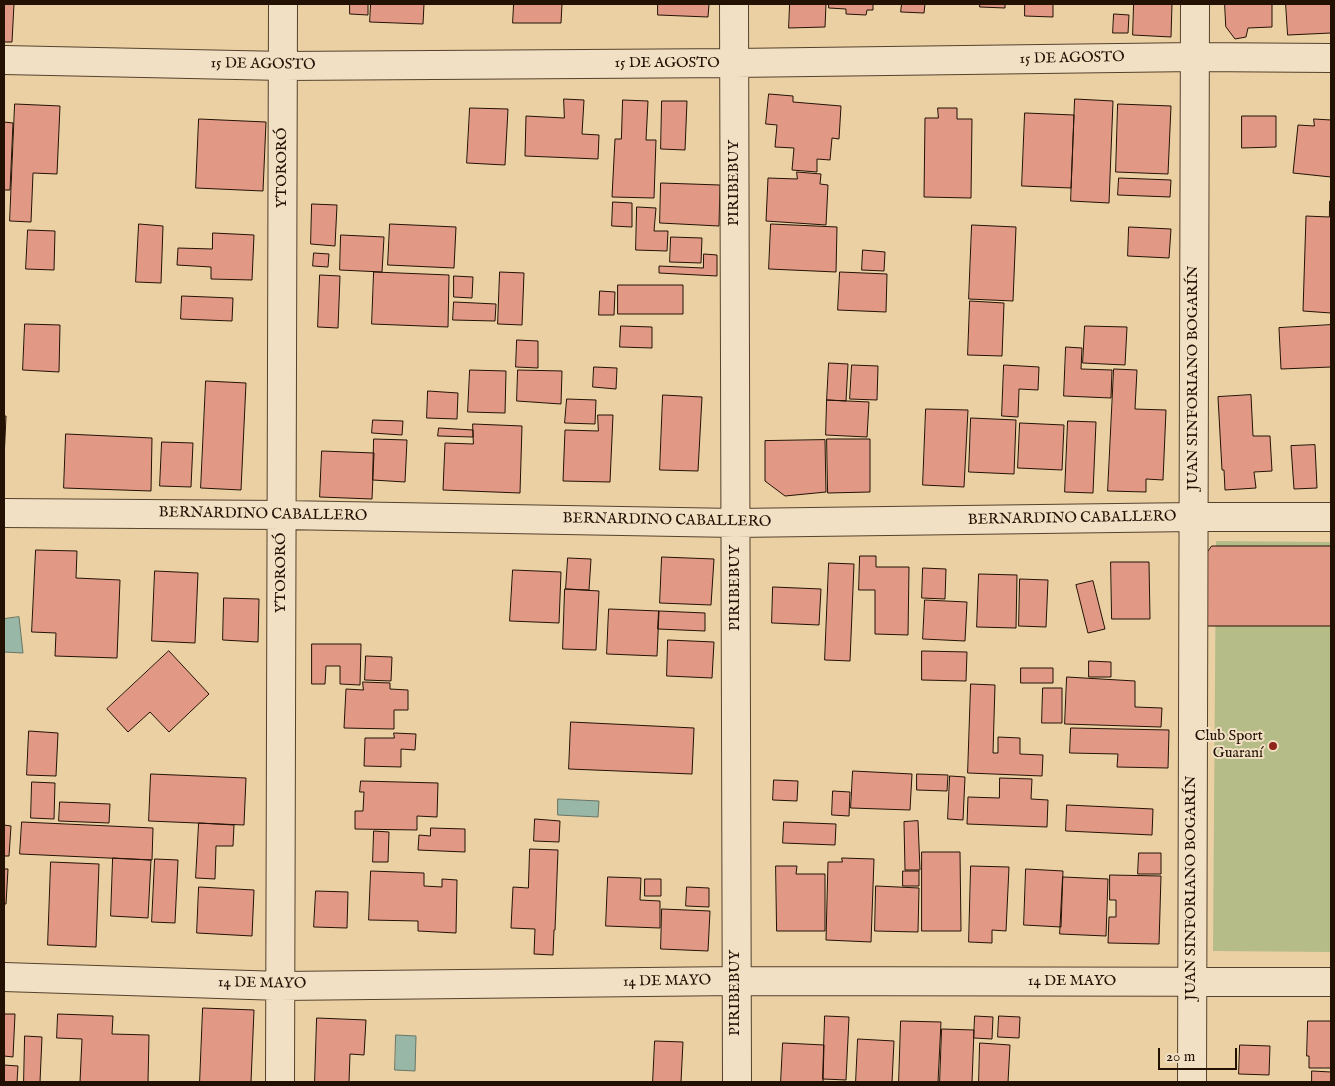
<!DOCTYPE html>
<meta charset="utf-8">
<style>
body{margin:0}
#map{position:relative;width:1335px;height:1086px;overflow:hidden;background:#ebd0a4;font-family:"IM FELL English",serif}
canvas{display:block}
.frame{position:absolute;inset:0;border:5px solid #231204;pointer-events:none}
.scale{position:absolute;left:1158px;top:1048px;width:79px;height:22px;box-sizing:border-box;border:2px solid #231204;border-top:0;padding-left:6px;font-size:15px;line-height:18px;white-space:nowrap;color:#231204;-webkit-text-stroke:4px #f2e0c4;paint-order:stroke}
</style>
<div id="map">
<canvas width="1335" height="1086"></canvas>
<div class="frame"></div>
<div class="scale">20 m</div>
</div>
<script>
const c = document.querySelector('canvas').getContext('2d');
c.lineJoin = 'round';
function fill(path, color) {
  c.fillStyle = color;
  c.fill(path, 'evenodd');
}
function stroke(path, color, width, dash) {
  c.strokeStyle = color;
  c.lineWidth = width;
  c.lineCap = dash ? 'butt' : 'round';
  c.setLineDash(dash || []);
  c.stroke(path);
}
function drawText(font, color, halo, rows, align = 'center') {
  c.font = font + ' "IM FELL English",serif';
  c.lineWidth = 4;
  c.setLineDash([]);
  c.textBaseline = 'middle';
  c.strokeStyle = halo;
  c.fillStyle = color;
  for (const [text, x, y, turn = 0] of rows) {
    c.save();
    c.translate(x, y);
    c.rotate((+turn || 0) * Math.PI / 180);
    c.textAlign = isNaN(turn) ? turn : align;
    if (halo) c.strokeText(text, 0, 0);
    c.fillText(text, 0, 0);
    c.restore();
  }
}
fill(new Path2D(`
 M1216,541L1331,542V952L1213,951Z`), '#b5bc87');
const water = new Path2D(`
 M19,617L23,653L4,652V619Z
 M558,799L599,801L598,817L558,815Z
 M396,1035L416,1036L415,1071L395,1070Z`);
fill(water, '#98b7a6');
stroke(water, '#697565', 1);
const building = new Path2D(`
 M4,4H14L12,42H4Z
 M350,4H368V15L350,14Z
 M371,4H424L423,24L370,22Z
 M514,4H562L561,23H513Z
 M658,4H709L708,17L658,15Z
 M790,4H826L825,27L789,28Z
 M829,4H873V10H867L866,15L846,14V9L829,8Z
 M902,4H925L924,13L901,12Z
 M980,4H1005V8L980,7Z
 M1025,4H1053V17L1025,16Z
 M1134,4H1172L1171,37L1133,35Z
 M1225,4H1272V27L1248,28L1246,37L1235,39L1226,27Z
 M1286,4H1331V33L1288,35Z
 M1114,14L1129,15L1128,33H1113Z
 M769,94L793,96V102L841,106L839,139L832,138L830,160L817,159V172L792,170L794,148L775,147L777,125L766,124Z
 M564,99L584,100L582,134L599,135L598,159L525,156L526,116L564,118Z
 M1075,99L1113,101L1109,203L1071,201Z
 M623,100L648,101L646,140H656L654,198L612,197L615,139H621Z
 M662,101H687L685,150L661,149Z
 M15,104L60,106L57,174L33,173L31,222L10,221Z
 M1118,104L1171,106L1168,174L1116,172Z
 M470,108L508,109L505,165L467,163Z
 M938,108H957V119H972L971,198L924,197L925,118H938Z
 M1025,113L1074,115L1071,188L1022,186Z
 M1242,116H1276V147L1242,148Z
 M199,119L266,122L263,191L196,188Z
 M1314,119L1331,120V177L1293,173L1298,125L1314,126Z
 M4,122L13,123L10,190H4Z
 M797,172L821,174L820,184L828,185L826,225L766,221L768,178L797,179Z
 M1119,178L1171,180L1170,197L1118,195Z
 M661,183L720,185L719,226L660,223Z
 M1330,201H1331V313L1303,311L1306,216L1329,217Z
 M613,202L632,203V227L612,226Z
 M312,204L337,205L335,246L311,244Z
 M637,207L656,208L654,231H668L667,251L636,250Z
 M139,224L163,226L161,283L136,282Z
 M390,224L456,227L454,268L388,265Z
 M771,224L837,227L836,272L769,269Z
 M972,225L1016,227L1013,301L969,299Z
 M1129,227L1171,229L1169,258L1128,256Z
 M28,230L55,231L54,270L26,269Z
 M213,233L254,235L252,280L211,279V267L177,265L178,248L212,249Z
 M341,235L384,237L382,272L340,270Z
 M671,237L702,238L701,263L670,262Z
 M863,250L885,252L884,271L862,270Z
 M314,253L329,254L328,267L313,266Z
 M704,254L717,255V276L659,273V266L703,268Z
 M374,272L449,275L448,327L372,324Z
 M500,272L524,273L522,325L498,324Z
 M840,272L887,274L886,312L838,310Z
 M320,275L340,276L338,328L318,327Z
 M454,276L473,277L472,298L454,297Z
 M618,285H683V314H618Z
 M600,291L615,292L614,315H599Z
 M182,296L233,298L232,321L181,319Z
 M970,301L1004,303L1002,356L968,355Z
 M454,302L496,304L495,321L453,320Z
 M25,324L60,325L59,372L23,370Z
 M1331,325V367L1281,369L1279,328Z
 M621,326L652,327V348L620,347Z
 M1085,326L1127,327L1125,365L1083,363Z
 M517,340L538,341V368L516,367Z
 M1066,347L1082,348L1081,369L1112,370L1111,398L1064,396Z
 M829,363L848,364L846,401L827,400Z
 M852,365L878,366L877,400L850,399Z
 M1004,365L1039,367L1038,390L1019,389L1018,417L1002,416Z
 M594,367L617,368L616,389L593,387Z
 M1114,369L1137,370L1135,409L1166,410L1163,480L1146,479V492L1108,491Z
 M470,370L506,371L505,413L468,412Z
 M518,370L562,371L561,404L517,401Z
 M206,381L246,383L241,490L201,488Z
 M428,391L458,393L457,419L427,418Z
 M663,395L702,397L698,471L660,470Z
 M1251,395L1253,436H1270L1272,471L1254,472L1256,488L1225,490L1224,470H1222L1218,397Z
 M567,399L596,400L595,424L565,423Z
 M827,400L869,402L867,437L826,435Z
 M926,409L968,410L964,487L923,485Z
 M598,415H613L610,482L563,481L565,430L598,431Z
 M4,416H6L4,460Z
 M971,418L1016,420L1014,474L969,472Z
 M373,420L403,421L402,435L372,433Z
 M1068,421L1096,422L1093,493L1065,492Z
 M1020,423L1064,425L1062,470L1018,468Z
 M473,424L522,426L520,493L443,490L445,443L473,444Z
 M439,428L473,430V437L438,436Z
 M66,434L152,438L151,491L64,488Z
 M374,439L407,440L405,482L373,480Z
 M827,439H870V492L828,493Z
 M825,440L826,492L785,496L765,481V441Z
 M162,442L193,443L191,487L160,486Z
 M1315,445L1317,488L1294,489L1291,446Z
 M322,451L374,453L372,499L320,497Z
 M1212,546H1331V626H1204V557Z
 M36,550L77,551L76,578L120,580L117,658L55,656L56,633L32,632Z
 M860,556H876V567H909L908,635L875,634V590H859Z
 M662,557L714,559L711,605L660,603Z
 M568,558L591,559L589,590L566,589Z
 M1111,562H1149L1150,619H1112Z
 M829,563L854,564L850,661L825,660Z
 M923,568L946,569L945,599L922,598Z
 M513,570L561,572L559,623L510,621Z
 M155,571L198,573L195,643L152,641Z
 M979,574L1017,575L1016,628L977,627Z
 M1020,579L1048,580L1046,627L1019,626Z
 M1093,581L1105,629L1088,633L1076,585Z
 M773,587L821,589L819,625L772,623Z
 M565,589L599,591L596,650L563,649Z
 M224,598L259,599L258,642L223,640Z
 M925,600L967,602L965,641L923,639Z
 M609,609L659,611L657,656L607,654Z
 M659,611L705,613V631L658,629Z
 M668,640L714,642L712,678L667,676Z
 M312,644H361L360,685L340,684V666H326L325,684H312Z
 M169,651L209,694L169,732L150,712L128,732L107,709Z
 M922,651L967,652L966,681L922,680Z
 M366,656L392,657L391,681L365,680Z
 M1089,661L1111,662V677H1089Z
 M1021,668H1053V683H1021Z
 M1067,677L1135,681V707L1162,708L1161,727L1065,724Z
 M363,682L390,683V689L408,690V710H394V729L344,728L346,689L363,690Z
 M971,684L995,685L993,753H998V737L1020,738V754L1043,755L1042,776L968,773Z
 M1043,688H1062V723H1042Z
 M571,722L694,728L692,774L569,769Z
 M1071,728L1169,730L1168,768L1117,767L1118,754L1070,753Z
 M29,731L58,733L56,776L27,775Z
 M394,733L416,734L415,750L401,749V767L364,766L365,738H394Z
 M853,771L912,774L910,810L851,808Z
 M151,774L246,778L244,825L149,821Z
 M917,774L948,775L947,791L917,790Z
 M950,776L965,777L963,820L948,819Z
 M1000,778L1032,779L1031,799L1048,800L1047,827L967,824L968,797L999,798Z
 M774,780L798,781L797,801L773,800Z
 M361,781L438,783L437,817L417,816V830L355,829V811H363L364,792H360Z
 M32,782L55,783L54,819L31,818Z
 M833,791L850,792L849,816L832,815Z
 M60,802L110,804L109,823L59,821Z
 M1067,805L1153,809L1152,835L1066,831Z
 M535,819L560,821L559,842L534,841Z
 M918,821L920,870H905L904,822Z
 M22,822L153,828L152,860L20,854Z
 M784,822L836,824L835,845L783,843Z
 M199,823L234,825L233,846H216L215,879L196,878Z
 M4,825L11,826L9,856H4Z
 M431,828L465,829V852L418,850L419,835L430,836Z
 M374,831L389,832L388,862H373Z
 M530,849L558,850L555,930H554L553,955L534,954L535,929L511,928L513,887L528,888Z
 M922,852H960L961,931H922Z
 M1139,853H1161V874H1138Z
 M113,858L151,860L148,918L111,916Z
 M842,858L874,859L871,942L826,940L828,862H842Z
 M155,859L178,860L175,923L152,922Z
 M51,862L99,864L96,947L48,945Z
 M776,866H797L796,874H825V931H777Z
 M971,866L1009,867L1006,931L992,930V943L969,942Z
 M4,869H8L6,904H4Z
 M1026,869L1063,871L1061,927L1024,925Z
 M371,871L424,873V886L442,887V879L457,880L456,933L418,931V921L369,920Z
 M903,871H919V886H903Z
 M1110,875L1161,876L1159,944L1108,943L1109,917H1116V900H1110Z
 M608,877L641,878L640,900L660,901V928L606,926Z
 M1063,877L1108,879L1106,936L1060,934Z
 M645,879H661V896H645Z
 M876,886L919,888L918,932L875,931Z
 M199,887L254,890L252,936L197,933Z
 M687,887L709,888V907L686,906Z
 M316,891L348,892L347,928L314,927Z
 M662,909L710,911L708,951L661,949Z
 M203,1008L254,1010L251,1082H200Z
 M4,1014H15L13,1057L4,1056Z
 M58,1014L113,1016L112,1034L149,1035L148,1082H80L82,1039L57,1038Z
 M825,1016L849,1017L846,1080L823,1079Z
 M975,1016L993,1017L992,1039L974,1038Z
 M999,1016L1020,1017L1019,1038L998,1037Z
 M317,1018L366,1020L364,1055L350,1054L349,1082H315Z
 M901,1021L941,1022L938,1082H899Z
 M1308,1021H1331V1068H1309V1056H1307Z
 M942,1029L974,1030L972,1082H940Z
 M25,1036L42,1037L40,1082H24Z
 M858,1039L894,1041L892,1082H856Z
 M655,1041L683,1042L681,1082H653Z
 M783,1043L824,1045L823,1082H781Z
 M980,1043L1010,1045L1008,1082H979Z
 M1240,1045L1270,1046L1269,1075L1239,1074Z
 M4,1065L18,1066L17,1082H4Z
 M1312,1071L1331,1072V1082H1312Z`);
fill(building, '#e19986');
stroke(building, '#231204', 1);
const minor = new Path2D(`
 M734,4L737,1082
 M4,60L283,66L734,63L1195,57L1331,58
 M4,513L282,515L735,523L1193,517H1331
 M4,977L281,986L736,981L1331,982
 M280,1082L283,4
 M1192,1082L1195,4`);
stroke(minor, '#55422c', 30);
stroke(minor, '#f2e0c4', 28);
for (const [x, y, r, color] of [
 [1273,746,5,"#8f2418"]
]) {
  const dot = new Path2D();
  dot.arc(x, y, r, 0, 2 * Math.PI);
  c.fillStyle = color;
  c.fill(dot);
  stroke(dot, '#f2e0c4', 2);
}
drawText('15px', '#231204', '#f2e0c4', [
 ["15 DE AGOSTO",1072,59,-1],
 ["15 DE AGOSTO",667,64],
 ["15 DE AGOSTO",263,65,1],
 ["YTORORÓ",283,168,-90],
 ["PIRIBEBUY",735,183,-90],
 ["JUAN SINFORIANO BOGARÍN",1194,378,-90],
 ["BERNARDINO CABALLERO",263,515,1],
 ["BERNARDINO CABALLERO",1072,519,-1],
 ["BERNARDINO CABALLERO",667,521,1],
 ["YTORORÓ",282,573,-90],
 ["PIRIBEBUY",736,588,-90],
 ["JUAN SINFORIANO BOGARÍN",1192,888,-90],
 ["14 DE MAYO",667,982,-1],
 ["14 DE MAYO",1072,982],
 ["14 DE MAYO",262,984,1],
 ["PIRIBEBUY",736,993,-90]
]);
drawText('15px', '#231204', '#f2e0c4', [
 ["Club Sport",1263,737],
 ["Guaraní",1263,754]
], 'right');
</script>
